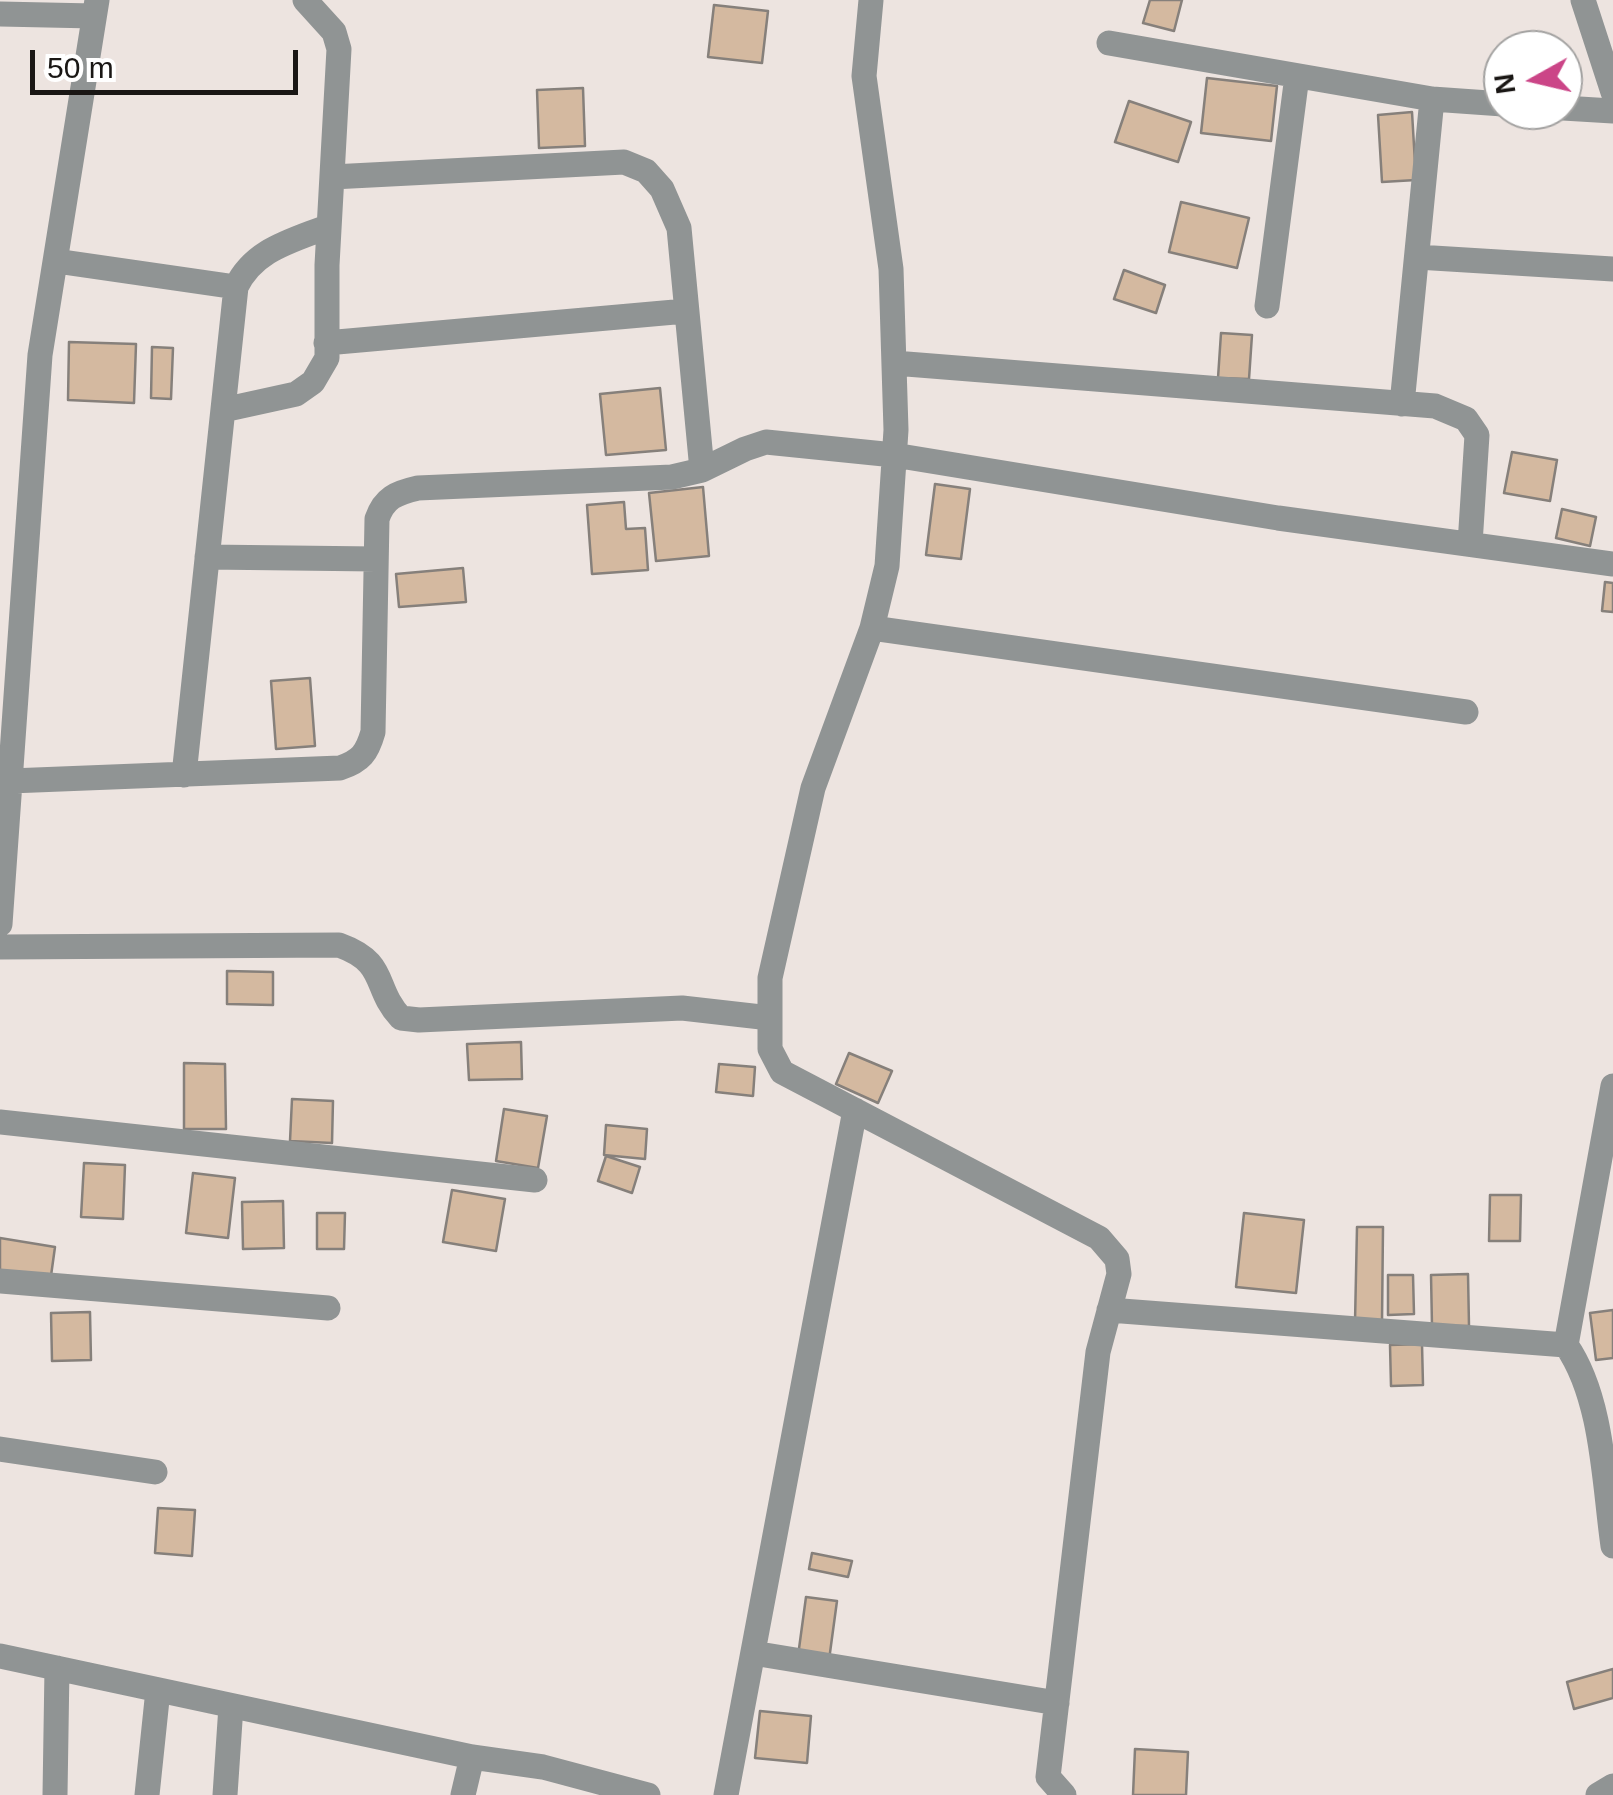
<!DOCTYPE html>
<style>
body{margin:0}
#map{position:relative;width:1613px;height:1795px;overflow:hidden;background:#ede4e0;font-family:Helvetica,sans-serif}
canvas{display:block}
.north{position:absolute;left:1483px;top:30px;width:100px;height:100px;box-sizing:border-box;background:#fff;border:2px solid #a3a2a1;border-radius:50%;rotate:262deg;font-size:28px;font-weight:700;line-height:40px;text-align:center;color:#1a1715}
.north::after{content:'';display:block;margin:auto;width:35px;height:45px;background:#cb4587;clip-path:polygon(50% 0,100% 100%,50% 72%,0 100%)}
.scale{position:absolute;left:30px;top:50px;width:268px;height:45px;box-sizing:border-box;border:5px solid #1a1715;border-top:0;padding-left:12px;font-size:30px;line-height:35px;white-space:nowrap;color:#1a1715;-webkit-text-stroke:8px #fff;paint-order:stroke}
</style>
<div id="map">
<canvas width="1613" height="1795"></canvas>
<div class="north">N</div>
<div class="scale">50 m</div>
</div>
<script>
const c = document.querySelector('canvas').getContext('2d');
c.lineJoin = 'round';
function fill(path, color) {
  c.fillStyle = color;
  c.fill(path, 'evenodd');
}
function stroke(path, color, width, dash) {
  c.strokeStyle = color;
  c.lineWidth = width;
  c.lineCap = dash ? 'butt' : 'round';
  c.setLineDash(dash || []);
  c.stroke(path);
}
const building = new Path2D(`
 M1150,0H1182L1174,31L1143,23Z
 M714,5L768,11L762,63L708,57Z
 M1207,78L1277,86L1271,141L1201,133Z
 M583,88L585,146L539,148L537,90Z
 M1129,101L1191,122L1178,162L1115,142Z
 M1412,112L1416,180L1382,182L1378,115Z
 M1181,202L1249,218L1237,268L1169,252Z
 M1124,270L1165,285L1156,313L1114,299Z
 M1221,333L1252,335L1249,379L1218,378Z
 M69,342L136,344L134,403L68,400Z
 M152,347L173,348L171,399L151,398Z
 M660,388L666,450L606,455L600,394Z
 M1512,452L1557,460L1550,501L1504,493Z
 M935,484L970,489L961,559L926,555Z
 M703,487L709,556L656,561L649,493Z
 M624,502L626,529L645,528L648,570L592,574L587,505Z
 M1562,509L1596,517L1590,546L1556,538Z
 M463,568L466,602L399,607L396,574Z
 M1605,582L1613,583V612L1602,611Z
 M310,678L315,746L276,749L271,681Z
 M227,971L273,972V1005L227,1004Z
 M521,1042L522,1079L469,1080L467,1044Z
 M849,1053L892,1071L878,1103L836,1084Z
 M184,1063L225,1064L226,1129H184Z
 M719,1064L755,1067L753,1096L716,1092Z
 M292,1099L333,1101L332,1143L290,1141Z
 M504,1109L547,1116L538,1168L496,1161Z
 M606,1125L647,1129L645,1159L604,1155Z
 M606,1156L640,1167L632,1193L598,1181Z
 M84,1163L125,1165L123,1219L81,1217Z
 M193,1173L235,1178L228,1238L186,1233Z
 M452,1190L505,1199L496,1251L443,1242Z
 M1490,1195H1521L1520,1241H1489Z
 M283,1201L284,1248L243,1249L242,1202Z
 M317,1213H345L344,1249H317Z
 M1244,1213L1304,1220L1296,1293L1236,1287Z
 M1357,1227H1383L1382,1322H1355Z
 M0,1238L55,1247L50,1283L0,1276Z
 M1468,1274L1469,1326H1432L1431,1275Z
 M1388,1275H1413L1414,1314L1388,1315Z
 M1613,1310V1358L1596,1360L1590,1313Z
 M90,1312L91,1360L52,1361L51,1313Z
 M1422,1344L1423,1385L1391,1386L1390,1345Z
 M158,1508L195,1510L192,1556L155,1553Z
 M812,1553L852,1561L848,1577L809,1569Z
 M806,1597L837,1601L829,1660L798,1656Z
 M1613,1669V1698L1574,1709L1567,1682Z
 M760,1711L811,1716L807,1763L755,1758Z
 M1135,1749L1188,1752L1186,1795H1133Z`);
fill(building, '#d4b9a0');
stroke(building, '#86807b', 2.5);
stroke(new Path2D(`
 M871,0L864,76L891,269L896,430L887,566L872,628L813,788L770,978V1049L782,1072L1099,1238L1117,1259L1119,1274L1098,1352L1048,1777L1064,1795
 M1583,0L1613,92
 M0,14L94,16
 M1109,43L1432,99L1503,104
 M1563,108L1613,111
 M332,177L624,162L646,171L662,189L679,228L702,470
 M1417,257L1613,269
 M56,261L236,287
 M1267,306L1297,76
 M326,343L686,311
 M894,363L1435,406L1466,419L1477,435L1470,544
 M1402,404L1432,99
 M223,410L296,394L313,382L327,358V265L339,49L334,32L305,0
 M207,557L376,559
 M872,628L1466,712
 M184,775L236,287C254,249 292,241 329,226
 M10,781L340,768C361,761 367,753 373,732L377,519C384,498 396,493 418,488L672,477L702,470L745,449L766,442L894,455L1278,518L1613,564
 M0,924L40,355L97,0
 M0,947L339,945C389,963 372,987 401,1018L419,1020L682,1008L770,1018
 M0,1122L535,1180
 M0,1281L328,1308
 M1109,1310L1566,1345C1603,1398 1604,1483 1613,1546
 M1566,1345L1613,1086
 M0,1449L155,1472
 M753,1653L1057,1703
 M0,1656L472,1757L543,1767L648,1795
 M55,1795L57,1668
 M147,1795L158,1690
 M225,1795L231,1706
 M463,1795L472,1757
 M726,1795L855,1110
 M1598,1795L1613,1786`), '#909494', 25);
</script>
